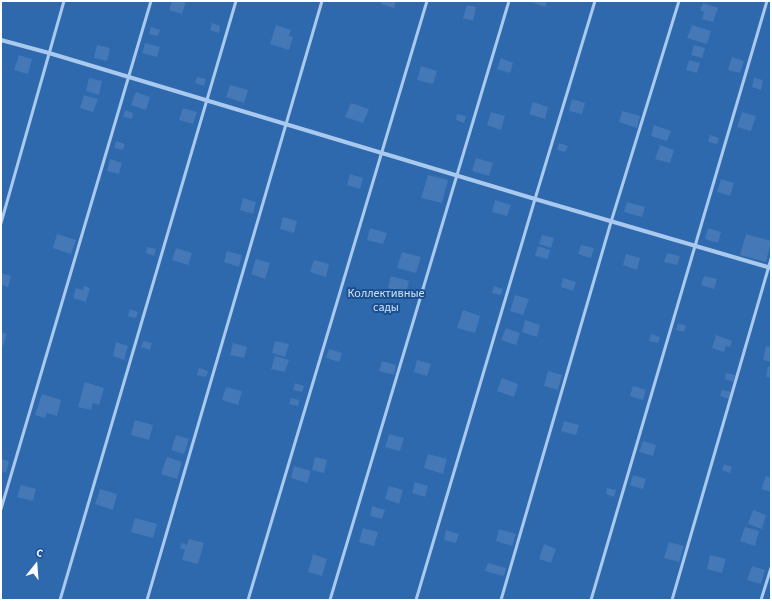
<!DOCTYPE html>
<meta charset="utf-8">
<style>
body{margin:0}
#map{position:relative;width:772px;height:601px;overflow:hidden;background:#1b4f8f;font-family:"Source Sans 3",sans-serif}
canvas{display:block}
.frame{position:absolute;inset:0;border:2px solid #fff;pointer-events:none}
.north{position:absolute;left:16px;top:545px;width:40px;height:40px;-webkit-text-stroke:3px #1b4f8f;paint-order:stroke;rotate:17deg;font-size:11px;font-weight:700;line-height:16px;text-align:center;color:#fff}
.north::after{content:'';display:block;margin:auto;width:14px;height:18px;background:#fff;clip-path:polygon(50% 0,100% 100%,50% 72%,0 100%)}
</style>
<div id="map">
<canvas width="772" height="601"></canvas>
<div class="frame"></div>
<div class="north">С</div>
</div>
<script>
const c = document.querySelector('canvas').getContext('2d');
c.lineJoin = 'round';
function fill(path, color) {
  c.fillStyle = color;
  c.fill(path, 'evenodd');
}
function stroke(path, color, width, dash) {
  c.strokeStyle = color;
  c.lineWidth = width;
  c.lineCap = dash ? 'butt' : 'round';
  c.setLineDash(dash || []);
  c.stroke(path);
}
function drawText(font, color, halo, rows, align = 'center') {
  c.font = font + ' "Source Sans 3",sans-serif';
  c.lineWidth = 4;
  c.setLineDash([]);
  c.textBaseline = 'middle';
  c.strokeStyle = halo;
  c.fillStyle = color;
  for (const [text, x, y, turn = 0] of rows) {
    c.save();
    c.translate(x, y);
    c.rotate((+turn || 0) * Math.PI / 180);
    c.textAlign = isNaN(turn) ? turn : align;
    if (halo) c.strokeText(text, 0, 0);
    c.fillText(text, 0, 0);
    c.restore();
  }
}
fill(new Path2D(`
 M1,1H771V600H1Z`), '#2e69ad');
fill(new Path2D(`
 M172,1H186L182,14L169,10Z
 M382,1H396L394,8L381,4Z
 M528,1H547L545,7Z
 M703,3L718,8L713,22L702,19L704,12L700,10Z
 M467,5L476,7L473,21L463,18Z
 M212,23L220,26L219,33L210,30Z
 M276,25L291,30L289,36L293,37L289,50L270,44Z
 M692,25L711,31L707,44L687,38Z
 M151,27L160,30L158,36L149,34Z
 M145,43L160,47L157,57L142,53Z
 M97,45L110,48L107,61L94,58Z
 M694,45L705,48L702,58L691,55Z
 M19,55L32,59L28,74L14,70Z
 M732,57L744,61L740,73L728,70Z
 M501,58L513,63L510,73L497,69Z
 M689,60L700,63L697,73L686,70Z
 M421,66L437,71L433,84L417,80Z
 M197,77L206,79L204,86L195,83Z
 M89,78L102,81L99,95L86,91Z
 M754,78L763,80L761,90L752,87Z
 M230,85L248,90L244,103L226,97Z
 M136,92L150,97L146,110L131,105Z
 M84,95L98,99L93,112L80,108Z
 M572,99L585,103L582,114L569,111Z
 M533,102L548,107L545,119L529,114Z
 M351,103L369,109L363,123L345,117Z
 M183,108L197,112L193,124L179,120Z
 M125,110L133,113L132,119L123,117Z
 M622,111L640,116L637,128L619,122Z
 M491,112L505,116L501,130L487,125Z
 M742,112L756,116L751,131L737,127Z
 M457,114L466,116L464,123L456,120Z
 M654,125L671,131L667,141L651,136Z
 M710,135L719,138L717,144L708,142Z
 M116,141L125,144L123,150L114,148Z
 M559,143L568,146L565,152L557,150Z
 M660,145L674,150L670,163L655,159Z
 M476,158L493,163L489,176L472,171Z
 M110,159L122,163L119,174L107,171Z
 M350,174L363,178L360,189L347,185Z
 M428,175L448,180L442,203L421,198Z
 M721,179L734,183L730,196L717,192Z
 M243,198L256,202L253,214L240,210Z
 M495,200L511,205L507,216L492,212Z
 M627,202L645,207L642,217L624,212Z
 M283,217L297,221L294,233L280,229Z
 M370,228L387,233L383,244L367,240Z
 M708,228L721,232L718,243L705,239Z
 M57,234L76,240L71,254L53,248Z
 M746,234L771,241L766,262L740,255Z
 M542,235L554,238L551,248L539,244Z
 M581,245L594,248L591,258L578,254Z
 M538,246L550,250L548,259L535,256Z
 M147,247L156,249L154,256L146,253Z
 M176,248L192,253L188,265L172,260Z
 M227,251L242,255L239,267L224,262Z
 M402,252L421,257L416,273L397,268Z
 M667,253L680,256L677,265L664,262Z
 M626,254L640,258L637,270L623,265Z
 M256,259L270,263L265,279L251,274Z
 M314,260L329,264L326,277L310,272Z
 M1,273L11,276L8,287L2,285L1,288Z
 M391,276L409,281L406,293L388,288Z
 M704,276L717,279L714,289L701,285Z
 M563,278L576,282L573,291L561,287Z
 M84,286L90,288L86,302L73,298L76,288L83,290Z
 M494,286L503,289L501,295L492,293Z
 M515,295L529,299L523,315L510,311Z
 M130,309L138,312L136,318L128,316Z
 M463,310L480,316L475,333L457,328Z
 M525,320L540,325L537,337L522,332Z
 M678,323L686,326L684,332L676,330Z
 M506,328L520,333L516,345L501,340Z
 M1,332L7,334L2,348L1,347Z
 M651,334L660,337L658,343L649,341Z
 M716,335L732,341L730,347L726,346L724,352L712,348Z
 M143,341L152,343L150,350L141,347Z
 M275,341L289,344L285,357L272,353Z
 M116,342L128,346L124,360L113,356Z
 M233,343L247,347L244,358L230,355Z
 M766,346L771,347V362L763,360Z
 M329,349L342,353L339,362L326,358Z
 M275,356L289,360L285,372L271,369Z
 M417,360L431,364L427,376L414,372Z
 M382,361L396,365L394,375L379,371Z
 M768,366L771,367V378L766,377Z
 M199,368L208,371L206,377L197,375Z
 M548,371L562,375L558,390L544,386Z
 M726,373L735,375L733,382L725,379Z
 M502,378L518,384L514,397L497,391Z
 M85,382L104,388L99,405L93,403L91,410L78,407Z
 M295,383L304,386L302,392L293,390Z
 M633,386L646,390L643,400L630,396Z
 M226,387L242,391L238,405L222,400Z
 M722,390L731,392L729,399L720,396Z
 M42,394L61,400L57,416L47,413L45,418L35,415Z
 M291,398L299,400L298,406L289,404Z
 M135,420L153,425L149,440L131,435Z
 M564,421L579,425L576,435L561,431Z
 M389,434L404,438L400,451L385,447Z
 M176,435L189,439L184,454L171,450Z
 M643,441L656,445L653,456L639,452Z
 M428,454L447,459L443,474L424,468Z
 M167,457L182,462L177,479L161,474Z
 M315,457L327,460L324,473L312,470Z
 M1,459L9,461L6,473L1,471Z
 M724,464L732,467L730,473L722,470Z
 M294,466L311,471L307,483L291,478Z
 M633,475L646,479L643,489L630,485Z
 M766,476L771,478V492L761,489Z
 M415,482L428,486L425,497L412,493Z
 M21,485L36,489L33,501L17,497Z
 M389,486L403,490L399,504L385,499Z
 M607,488L616,490L614,497L606,494Z
 M100,489L117,494L113,510L95,504Z
 M372,506L385,510L382,519L370,516Z
 M753,510L766,515L762,529L748,524Z
 M135,518L157,524L153,538L131,532Z
 M745,527L759,531L755,546L740,541Z
 M363,528L378,532L374,546L359,542Z
 M499,529L516,534L512,546L496,541Z
 M446,530L459,534L456,543L444,540Z
 M189,539L204,543L198,564L182,560L185,550L180,548L182,543L187,545Z
 M669,542L684,546L679,562L664,558Z
 M544,544L556,549L551,563L539,559Z
 M313,554L327,559L322,576L308,572Z
 M710,555L726,559L722,573L707,569Z
 M488,563L506,568L504,576L485,571Z
 M752,566L765,570L761,584L747,580Z`), '#4478b7');
stroke(new Path2D(`
 M1,223L64,1
 M1,509L151,1
 M60,600L236,1
 M147,600L322,1
 M248,600L427,1
 M330,600L509,1
 M416,600L535,199L595,1
 M501,600L611,222L679,1
 M591,600L767,1
 M672,600L771,259
 M761,600L771,568`), '#a9c9ee', 3);
stroke(new Path2D(`
 M1,40L49,53L535,199L771,268`), '#a9c9ee', 4);
drawText('12px', '#cfe3fa', '#1b4f8f', [
 ["Коллективные",386,294],
 ["сады",386,308]
]);
</script>
